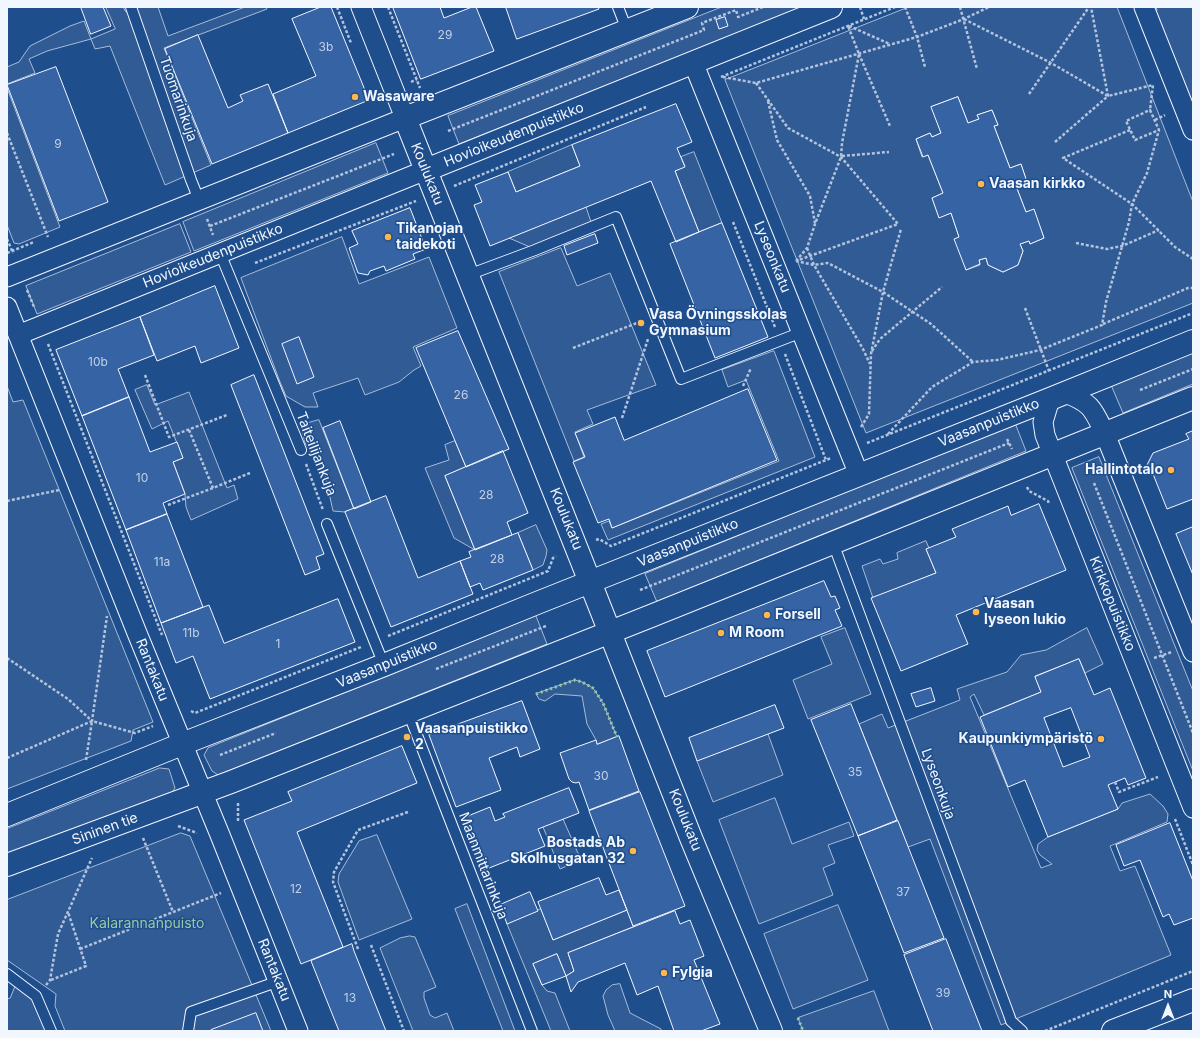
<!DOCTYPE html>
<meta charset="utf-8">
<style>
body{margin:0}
#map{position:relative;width:1200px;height:1038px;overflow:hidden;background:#1f4e8c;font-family:Inter,sans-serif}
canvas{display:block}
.frame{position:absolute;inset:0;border:8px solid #f2f6ff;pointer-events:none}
.north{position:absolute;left:1148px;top:986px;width:40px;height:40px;-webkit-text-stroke:3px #1f4e8c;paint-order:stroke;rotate:0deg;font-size:11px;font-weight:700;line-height:16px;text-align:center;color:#f2f6ff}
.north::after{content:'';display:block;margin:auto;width:14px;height:18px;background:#f2f6ff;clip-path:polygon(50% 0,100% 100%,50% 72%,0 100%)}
</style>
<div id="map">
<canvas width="1200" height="1038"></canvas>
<div class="frame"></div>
<div class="north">N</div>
</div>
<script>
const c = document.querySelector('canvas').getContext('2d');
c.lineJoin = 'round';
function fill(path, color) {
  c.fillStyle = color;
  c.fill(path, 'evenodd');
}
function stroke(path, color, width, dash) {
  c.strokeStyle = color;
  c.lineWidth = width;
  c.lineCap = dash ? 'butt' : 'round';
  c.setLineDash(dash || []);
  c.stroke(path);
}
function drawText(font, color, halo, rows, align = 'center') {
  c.font = font + ' Inter,sans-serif';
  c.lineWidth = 3;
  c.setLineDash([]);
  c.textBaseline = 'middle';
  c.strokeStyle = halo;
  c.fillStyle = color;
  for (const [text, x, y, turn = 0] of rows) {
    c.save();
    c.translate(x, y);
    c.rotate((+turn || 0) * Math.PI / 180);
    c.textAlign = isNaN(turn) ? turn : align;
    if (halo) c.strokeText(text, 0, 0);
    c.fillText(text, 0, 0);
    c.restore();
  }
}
const built = new Path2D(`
 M106,7H123L126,12L140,7H158L168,36L245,7H266L267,9L164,48L211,165L165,185L110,46L95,49L91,39L47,51L29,59L35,73L7,84V67L19,62L30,46L70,26L84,21L91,39L115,29Z
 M722,7H803L459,144L448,116Z
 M909,7H1117L1193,202V303L866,433L725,80ZM958,97L968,123L979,119L977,115L992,110L998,125L994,126L1010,168L1021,164L1027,182L1016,186L1026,212L1034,210L1044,238L1030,244L1029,241L1020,244L1023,251L1018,265L1003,272L988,265L986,258L979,260L980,265L966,270L959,237L951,213L939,217L932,198L943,193L928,155L922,157L916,139L930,133L932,137L941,133L932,107Z
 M1156,7H1193V130L1147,14L1157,10Z
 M7,88L60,227L19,244L14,243L7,225Z
 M376,143L388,173L194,251L183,222Z
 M572,145L580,166L516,192L508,172Z
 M694,152L722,223L699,232L675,171L685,166L681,157Z
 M586,207L591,222L530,247L509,238Z
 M180,224L191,252L37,314L26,286Z
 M342,237L359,284L429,257L457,328L413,347L421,366L414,370L399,382L365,395L358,378L313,393L318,407H305L286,396L280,382L241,278Z
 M561,248L577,286L610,273L656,385L587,410L593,424L575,432L584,457L574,461L499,272Z
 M774,351L815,457L608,540L601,524L609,521L612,528L779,461L746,380L728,387L722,370Z
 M1193,352V384L1123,413L1111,385Z
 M147,385L155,405L189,392L227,488L234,485L238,499L191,520L186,507L185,494L173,462L183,458L168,421L152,429L135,390Z
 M7,386L13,402L23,400L153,722L133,730L131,741L7,789Z
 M319,420L354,509L345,512L333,511L324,470L305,443L301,425Z
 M1015,423L1026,451L657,602L645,574Z
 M455,441L466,467L445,476L475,550L454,538L425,468L449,460L445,445Z
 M1099,457L1193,691V771L1072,468Z
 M536,525L547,550L546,556L543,565L533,570L518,533Z
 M926,541L929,548L926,549L936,573L873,598L862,566L880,559L883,564L898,559L897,553Z
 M536,616L547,644L218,775L212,771L204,755L208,748Z
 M845,628L871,694L808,719L793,680L832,664L821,637Z
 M1087,628L1103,664L1085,673L1079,659L1035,676L1041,692L984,715L974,694L970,697L1041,868L1052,864L1040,855L1037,850L1038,844L1048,837L1118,809L1122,803L1150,794L1163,806L1168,814L1167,822L1110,846L1120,871L1135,866L1171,955L1001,1025L930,839L908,847L859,724L882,714L888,728L960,700L957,689L1007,672L1021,655L1046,650Z
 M575,680L582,682L593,688L603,703L617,737L597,744L596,740L587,724L582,696L555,694L545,701L539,699L536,694Z
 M768,734L783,775L713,802L697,761Z
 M160,768L169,769L175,788L170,795L7,854V829Z
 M775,798L792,844L849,822L854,836L828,845L835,863L823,868L833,895L759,924L719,820Z
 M563,819L581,860L560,869L543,827Z
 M181,833L190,836L271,1031H65L55,1006L56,994L7,960V900Z
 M377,835L412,919L359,940L338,882L339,874L359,841Z
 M467,904L515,1031H503L455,909Z
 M838,905L868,980L793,1009L764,934Z
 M541,909L553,940L627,910L633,926H635L568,953L574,971L566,976L557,954L533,964L542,985L547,991L555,993L570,1031H551L507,924Z
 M410,936L415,937L436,987L424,992V998L430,1015L435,1018L447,1013L454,1031H413L380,948L400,938Z
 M17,982L36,996L51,1031H7V999L10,998Z
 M620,984L630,1013L661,1029V1031H615L608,1015L603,996L606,990L612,985Z
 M874,991L889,1031H803L798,1018Z`);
fill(built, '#305b95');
stroke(built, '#a8bbd7', 1);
const building = new Path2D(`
 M81,7H103L111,26L91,34Z
 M321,7H331L369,100L288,133L273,94L316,76L292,19Z
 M393,7H440L444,18L472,7H476L494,51L421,79Z
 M506,7H598L599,9L517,39Z
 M725,17L728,26L719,29L716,20Z
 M198,35L228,108L243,101L240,95L268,84L288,133L212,164L165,49Z
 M56,67L108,202L59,221L7,85Z
 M958,97L968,123L979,119L977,115L992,110L998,125L994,126L1010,168L1021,164L1027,182L1016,186L1026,212L1034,209L1044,238L1030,244L1029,241L1020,244L1023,251L1018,265L1003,272L988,265L986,258L979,260L980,264L966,270L954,239L959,237L951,213L939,218L932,198L943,193L928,155L923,157L916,139L930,133L932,137L941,133L931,107Z
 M676,104L692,142L677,148L685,167L675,171L699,232L676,242L651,181L490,246L474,205L482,202L475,185L508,172L516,192L580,166L572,145Z
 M410,208L426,249L413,254L415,259L386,271L384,266L370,271L368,275L358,273L349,248L358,244L352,231Z
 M722,223L768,337L715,358L670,244Z
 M595,234L598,243L567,255L564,246Z
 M215,286L239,348L201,363L195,346L157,361L140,317Z
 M140,317L154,355L118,369L129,397L82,416L56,350Z
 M458,331L509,449L466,467L416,348Z
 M299,337L314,377L297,384L282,344Z
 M254,375L324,554L316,557L320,569L305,575L231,385Z
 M748,389L777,460L612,528L609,519L598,523L573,462L585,457L575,433L615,417L624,440Z
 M129,397L150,452L177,442L183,458L173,462L185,494L163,503L167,514L126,530L82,416Z
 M340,421L371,502L354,509L323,428Z
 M1193,431V499L1167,509L1153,474L1151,475L1147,465L1153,453L1189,439L1186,434Z
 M503,451L528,513L507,522L512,535L475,550L445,476Z
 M386,496L418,578L460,561L473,594L391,627L345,512Z
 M1039,504L1066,570L956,615L968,644L901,671L871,598L936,573L926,549L956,537L952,529L1008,506L1011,515Z
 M167,514L203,607L161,623L126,530Z
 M1193,527V575L1176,534Z
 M518,533L533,570L483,590L480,583L470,587L460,561L471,557L469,552Z
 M824,581L831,597L835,596L840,608L835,610L842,626L665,697L647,651Z
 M338,599L355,642L210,699L193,656L176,663L161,623L209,605L224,643Z
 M1079,659L1094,695L1110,688L1146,778L1128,785L1125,778L1108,785L1118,809L1048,837L1025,780L1008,787L980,717L1041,692L1035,677ZM1071,708L1090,757L1063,767L1044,718Z
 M931,688L935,701L916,707L911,694Z
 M522,701L540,749L520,757L517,747L489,758L501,790L456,807L429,735Z
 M851,704L897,820L858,836L811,720Z
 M775,705L784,728L697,761L689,738Z
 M619,736L639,791L589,810L579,782L576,783L572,782L569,779L560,753L596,740L597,744Z
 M402,746L417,783L297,832L343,947L301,964L244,820L292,801L288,792Z
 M569,788L579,813L538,829L545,846L484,870L463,818L490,807L495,821L505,817L503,814Z
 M640,792L685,906L633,926L589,811Z
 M898,821L944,938L904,953L858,836Z
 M1170,823L1193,881V918L1174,925L1169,914L1163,917L1140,860L1124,866L1116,845Z
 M599,878L606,895L619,890L627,910L553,940L538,902Z
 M530,892L538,911L507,924L500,905Z
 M675,911L680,924L690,920L704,956L694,960L720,1024L701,1031H674L658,986L637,995L625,963L578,982L571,992L566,976L574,971L568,953Z
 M946,939L982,1031H933L904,955Z
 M352,944L354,951L386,1031H339L311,961Z
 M557,954L566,976L542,985L533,964Z
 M256,1013L263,1031H211V1030Z`);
fill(building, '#3563a3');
stroke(building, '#f2f6ff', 1);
const service = new Path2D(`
 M131,7L191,180L199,200
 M618,7L627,30
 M220,253L301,450
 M468,275L535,250L616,217L681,379L802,332
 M327,524L384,665
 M833,543L1009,1015L1011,1021L1022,1031
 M408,712L532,1031
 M7,974L36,996L51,1031
 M188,1031L191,1012L279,981`);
const minor = new Path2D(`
 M1144,7L1193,130
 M693,62L859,475
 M7,277L405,118L361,7
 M7,307L137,633L220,835L298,1031
 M18,335L426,170
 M1065,393C1092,403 1093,409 1105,434L1193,652
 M1050,399L1043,422L1045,435L1193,808`);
const tertiary = new Path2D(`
 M1113,1031L1193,1000`);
const secondary = new Path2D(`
 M426,170L831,7
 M590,582L405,118L687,7`);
const primary = new Path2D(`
 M590,582L691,838L771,1031
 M7,815L182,744L384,665L537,603L1050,399L1193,341
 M7,865L231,782L651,616L1193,398`);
stroke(service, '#f2f6ff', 12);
stroke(minor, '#f2f6ff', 21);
stroke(tertiary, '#f2f6ff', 24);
stroke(secondary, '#f2f6ff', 24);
stroke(primary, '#f2f6ff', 24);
stroke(new Path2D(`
 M337,7L351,43
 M388,7L420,88
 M860,7L864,19
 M905,7L917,37L925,67
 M960,7L977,69
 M964,19L1051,63L1108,96L1153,85L1150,110
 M849,26L890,44
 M859,54L890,126
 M721,77L895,7
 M723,77L756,83L917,37L964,19L989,7
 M411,82L417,79
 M756,83L788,128L841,157L898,224L796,261
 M1029,94L1089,7
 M768,101L777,140L810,196L815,223
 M1150,110L1159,130L1135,140L1126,121Z
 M1155,120L1165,115
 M1130,130L1063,158L1132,204L1175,247L1193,259
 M448,131L704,30L702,23L736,10L738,17L763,7
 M7,133L48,237
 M1055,142L1108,96L1091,7
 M842,156L889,152
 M454,186L646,107
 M207,219L213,235
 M733,222L775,327
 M210,226L394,154
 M7,239L13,253
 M1076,243L1107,249L1122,246L1159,230
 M807,248L814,265L863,349L870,364
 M7,253L34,242
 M796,261L807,248L815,224L841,157L842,143L859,54L848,26
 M796,261L814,265L828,263L883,292L931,324L973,362
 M255,263L416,201
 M27,290L34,307
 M1025,308L1049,371
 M1103,324L1188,288H1193
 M48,344L162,635
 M573,348L642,321
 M872,351L880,339L942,287
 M785,354L826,460
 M145,375L169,437L227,415
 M743,386L751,368
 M1140,390L1193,369
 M622,418L648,339
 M861,427L869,414L871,354L883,292L901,229
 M189,430L213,488
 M888,434L932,387L973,362L997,360L1040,350L1102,325L1106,302L1129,222L1132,204L1147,173L1159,130
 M1007,439L1012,449
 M867,443L1193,313
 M306,464L323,510
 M1094,483L1193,733
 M1027,487L1029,491L1048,501L1049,504
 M7,501L59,490
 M168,505L213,488L250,473
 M596,540L599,539L611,546L831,458
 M640,590L1009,443
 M388,636L548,571L553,558L556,556
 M7,658L68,699L92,721L107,616
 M1154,658L1172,652
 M436,669L546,626
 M191,711L195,713L361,647
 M220,755L276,733
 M7,758L92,721L135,733L153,726
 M86,760L92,721
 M1115,782L1119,792L1158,777
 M1175,819L1193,865
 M238,821V802
 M178,826L197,833
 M143,838L173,912
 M371,945L404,1031
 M80,949L221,893
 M358,949L333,882L334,872L358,830L408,812
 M51,980L86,966L68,912
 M46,985L50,980L58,934L92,858
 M1045,1031L1193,971`), '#b3c4dc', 2.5, [3, 2]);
stroke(service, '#1f4e8c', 10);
stroke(minor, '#1f4e8c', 19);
stroke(tertiary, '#1f4e8c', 22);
stroke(secondary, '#1f4e8c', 22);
stroke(primary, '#1f4e8c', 22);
stroke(new Path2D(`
 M536,694L575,680L582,682L593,688L603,703L617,737
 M798,1018L803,1031`), '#97c8a6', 3, [2, 3]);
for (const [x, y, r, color] of [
 [355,97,4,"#ffb74d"],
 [981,184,4,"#ffb74d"],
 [388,237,4,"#ffb74d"],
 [641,323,4,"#ffb74d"],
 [1171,470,4,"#ffb74d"],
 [976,612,4,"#ffb74d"],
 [767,615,4,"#ffb74d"],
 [721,633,4,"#ffb74d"],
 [407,737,4,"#ffb74d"],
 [1101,739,4,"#ffb74d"],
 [633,851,4,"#ffb74d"],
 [664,973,4,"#ffb74d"]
]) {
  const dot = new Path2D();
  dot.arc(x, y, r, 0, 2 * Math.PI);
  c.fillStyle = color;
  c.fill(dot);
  stroke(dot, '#1f4e8c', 1.5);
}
drawText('12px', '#c3d1e8', null, [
 ["29",445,35],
 ["3b",326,47],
 ["9",58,144],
 ["10b",98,362],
 ["26",461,395],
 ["10",142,478],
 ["28",486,495],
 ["28",497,559],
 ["11a",162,562],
 ["11b",191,633],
 ["1",278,644],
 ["35",855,772],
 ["30",601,776],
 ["12",296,889],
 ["37",903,892],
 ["39",943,993],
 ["13",350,998]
]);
drawText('bold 14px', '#f2f6ff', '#1f4e8c', [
 ["Wasaware",363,97],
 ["Vaasan kirkko",989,184],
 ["Tikanojan",396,229],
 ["taidekoti",396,245],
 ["Vasa Övningsskolas",649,315],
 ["Gymnasium",649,331],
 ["Hallintotalo",1163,470,"right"],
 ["Vaasan",984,604],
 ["lyseon lukio",984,620],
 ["Forsell",775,615],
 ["M Room",729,633],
 ["Vaasanpuistikko",415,729],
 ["2",415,745],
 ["Kaupunkiympäristö",1093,739,"right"],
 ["Bostads Ab",625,843,"right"],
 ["Skolhusgatan 32",625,859,"right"],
 ["Fylgia",672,973]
], 'left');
drawText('14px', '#f2f6ff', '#1f4e8c', [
 ["Tuomarinkuja",178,99,71],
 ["Hovioikeudenpuistikko",514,135,-22],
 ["Koulukatu",427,174,68],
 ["Hovioikeudenpuistikko",213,256,-22],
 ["Lyseonkatu",772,257,68],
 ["Vaasanpuistikko",989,423,-22],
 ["Taiteilijankuja",316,454,69],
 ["Koulukatu",566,519,68],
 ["Vaasanpuistikko",688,543,-22],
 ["Kirkkopuistikko",1112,604,68],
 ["Vaasanpuistikko",387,664,-22],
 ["Rantakatu",152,670,68],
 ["Lyseonkuja",938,784,70],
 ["Koulukatu",685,820,68],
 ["Sininen tie",105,829,-20],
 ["Maanmittarinkuja",483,866,69],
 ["Rantakatu",274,970,68]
]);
drawText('14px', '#97c8a6', '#1f4e8c', [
 ["Kalarannanpuisto",147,924]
]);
</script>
